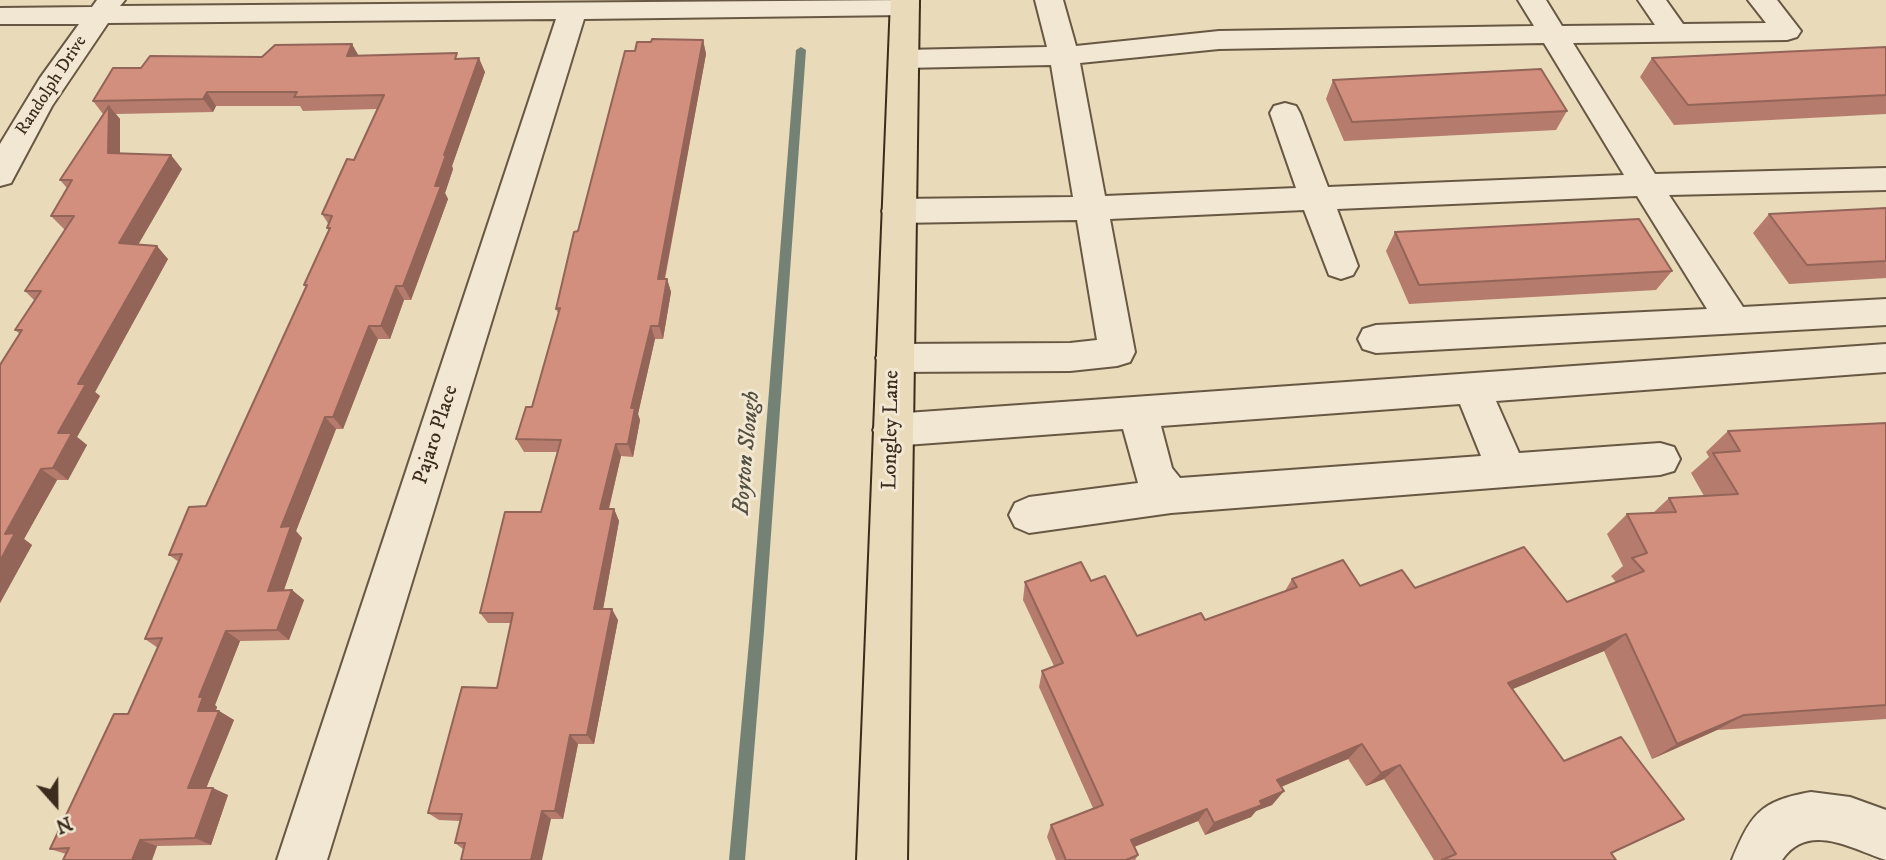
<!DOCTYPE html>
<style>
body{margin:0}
#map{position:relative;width:1886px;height:860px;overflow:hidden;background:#e9dab9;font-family:"IM FELL DW Pica",serif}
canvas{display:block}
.north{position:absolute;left:21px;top:769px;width:70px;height:70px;-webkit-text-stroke:5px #f1e7d2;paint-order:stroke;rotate:159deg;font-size:19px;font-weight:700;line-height:28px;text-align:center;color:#3c2c1d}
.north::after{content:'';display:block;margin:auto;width:24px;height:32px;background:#3c2c1d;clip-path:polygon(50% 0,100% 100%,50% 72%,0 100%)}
</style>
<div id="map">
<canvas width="1886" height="860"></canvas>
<div class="north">N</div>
</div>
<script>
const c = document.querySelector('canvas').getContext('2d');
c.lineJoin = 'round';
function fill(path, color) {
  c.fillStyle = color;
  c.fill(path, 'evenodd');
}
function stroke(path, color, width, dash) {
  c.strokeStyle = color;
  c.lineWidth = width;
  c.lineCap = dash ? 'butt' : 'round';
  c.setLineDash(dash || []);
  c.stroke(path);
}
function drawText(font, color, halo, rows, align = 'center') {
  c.font = font + ' "IM FELL DW Pica",serif';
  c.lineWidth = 6;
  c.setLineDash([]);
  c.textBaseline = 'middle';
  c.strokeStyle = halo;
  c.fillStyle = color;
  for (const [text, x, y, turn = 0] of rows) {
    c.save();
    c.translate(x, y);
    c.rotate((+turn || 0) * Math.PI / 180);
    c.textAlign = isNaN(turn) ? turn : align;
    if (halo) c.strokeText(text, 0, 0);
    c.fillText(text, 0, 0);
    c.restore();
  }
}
fill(new Path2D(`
 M801,47L806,50L764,631L745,860H729L750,631L796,50Z`), '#738275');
const minor = new Path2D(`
 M97,0H125L120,6L910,0L919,7L915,13L905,15L584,19L327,860H277L556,19L108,23L52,106L11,183L0,186V144L40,78L79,24H0V8L92,7Z
 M1035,0H1063L1076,46L1219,31L1534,26L1518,0H1546L1562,26L1655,25L1638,0H1666L1683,24L1766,23L1748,0H1777L1801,31L1797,37L1787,40L1573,43L1655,174L1886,168V190L1669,195L1743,307L1886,299V325L1376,353L1363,349L1358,339L1363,329L1376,325L1707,309L1637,196L1337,209L1358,266L1353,275L1341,279L1329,275L1304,210L1110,219L1135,352L1130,362L1117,366L1070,371L894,372L881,368L876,358L881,348L894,344L1070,343L1097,340L1077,220L898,223L886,219L882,211L886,203L898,199L1073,197L1051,65L903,68L893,65L889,59L893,53L903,50L1047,47ZM1544,43L1624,175L1328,187L1300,113L1296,106L1285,103L1274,106L1270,113L1296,188L1105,196L1080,63L1219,49Z
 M1886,344V372L1496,401L1519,453L1660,443L1674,447L1680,459L1674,471L1660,475L1171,513L1029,533L1015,527L1009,515L1015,503L1029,497L1138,483L1123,429L892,446L878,441L873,430L878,419L892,414ZM1460,404L1481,456L1180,478L1172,468L1161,426Z
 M1811,792L1850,797L1886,810V860C1852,849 1808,821 1782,860H1732C1751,814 1760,801 1811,792Z`);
const major = new Path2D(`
 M891,0H919L907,860H857Z`);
stroke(minor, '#675844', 4);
stroke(major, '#3c2c1d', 4);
fill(minor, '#f1e7d2');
fill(major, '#e9dab9');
fill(new Path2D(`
 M703,40L706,54L665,279H667L671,292L663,339H655L638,414L640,420L633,457L621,456L609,509H614L619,521L603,609L618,620L594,744H578L563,819H551L463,849L455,843L460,821L439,820L428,813L497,688L511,623H488L480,613L541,512L557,452H524L516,439L532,407L559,315L556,309L578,231L635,51Z
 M1886,47V114L1674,125L1640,77L1652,58Z
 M359,56L460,59L485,72L452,166L453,169L445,193L448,199L411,300H404L390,339H378L343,429H336L296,531L302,538L284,590H292L304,600L289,640L240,641L215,705L217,707L216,711H219L234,720L206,788L228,795L211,845L157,846L152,860H63L66,854L50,849L128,714L158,648L145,639L179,562L169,555L206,506L306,288L304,285L329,231L327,228L329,225L322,214L354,160L377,109L303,111L300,106H216L213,112L116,114L120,119V153L182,169L138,245L168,259L95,392L100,396L77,437L87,445L68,480H57L24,539L32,545L0,603V365L20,334L15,330L35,301L25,291L65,230L51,216L67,188L60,180L103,114L93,101L141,68L262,57Z
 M1333,80L1567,111L1556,130L1344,141L1326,99Z
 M1886,208V278L1789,284L1753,233L1769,214Z
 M1395,232L1672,271L1656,290L1409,304L1386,251Z
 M1886,423V719L1717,730L1652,759L1604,651L1512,689L1616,860H1434L1384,779L1366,786L1348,759L1281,787L1284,791L1272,805L1256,811L1251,817L1205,835L1198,821L1134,847L1138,855L1135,860H1056L1047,837L1051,825L1093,808L1039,687L1042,671L1054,666L1023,600L1025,582L1091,581L1137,636L1205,620L1285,591L1292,579L1360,586L1415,588L1567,602L1616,582L1611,576L1623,566L1607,534L1627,514L1653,513L1669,498L1704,496L1691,473L1709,457L1706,452L1728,431Z`), '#b57b6c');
fill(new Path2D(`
 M703,40L706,54L662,292L658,279Z
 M352,44L360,58L347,56Z
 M479,58L485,72L452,166L453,169L445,193L448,199L411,300L403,286L444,155Z
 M207,92L216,106L213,112L203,99Z
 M109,106L120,119V167L108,153Z
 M171,155L182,169L131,257L119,243Z
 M157,246L168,259L95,392L100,396L77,437L87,445L68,480L53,468L58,433L78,384Z
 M667,279L671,292L663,339L659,326Z
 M396,286L404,300L390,339L381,326Z
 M369,326L378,339L343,429L333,417Z
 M651,326L655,339L638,414L640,420L633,457L628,444L631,408Z
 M325,417L336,429L296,531L302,538L280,601L268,591L281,527Z
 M616,444L621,456L606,520L600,509Z
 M41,469L57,480L24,539L32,545L0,603V561L5,534Z
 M614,509L619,521L601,620L594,609Z
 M292,590L304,600L289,640L277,630Z
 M612,609L618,620L594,744L587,735Z
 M226,631L240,641L215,705L217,707L212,720L198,711L199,697Z
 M1626,634L1604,651L1489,699L1508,683Z
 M219,711L234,720L203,796L188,788Z
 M1744,715L1717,730L1652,759L1677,744Z
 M570,735L578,744L563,819L555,811Z
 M1362,744L1348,759L1266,793L1277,780Z
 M1400,765L1384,779L1366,786L1381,773Z
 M213,788L228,795L211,845L195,838Z
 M1284,791L1272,805L1256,811L1251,817L1205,835L1214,823Z
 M1207,809L1198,821L1124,851L1131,840Z
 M542,811L551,819L542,860H531Z
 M140,840L157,846L152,860H132Z`), '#936458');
const building = new Path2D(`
 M652,39L703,40L658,279H667L659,326H651L631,408H635L628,444H616L600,509H614L594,609H612L587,735H570L555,811H542L531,860H461L465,843H455L462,814L428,813L462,687L497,688L513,613H480L505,512H541L561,440L516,439L526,407H532L560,308L556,309L574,232L578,231L625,51H635L637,42H651Z
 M352,44L347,56L457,53L455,59L479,58L444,155H446L435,186H441L403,286H396L381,326H369L333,417H325L281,527L291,526L268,591L292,590L277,630L226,631L199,697H203L198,711H219L188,788H213L195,838L140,840L132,860H63L69,848L50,849L114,714H128L162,638L145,639L182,554L169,555L189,507L206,506L307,285H304L330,228H327L332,216L322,214L347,159L354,160L384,95L294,97L297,92H207L203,99L93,101L113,68H141L150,56L262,57L275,45Z
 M1886,47V95L1688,105L1652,58Z
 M1541,69L1567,111L1352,122L1333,80Z
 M109,106L108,153L171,155L119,243L157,246L78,384H86L58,433H72L53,468L41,469L5,534L15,533L0,561V365L22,330H15L41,291H25L74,216H51L72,180H60Z
 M1886,208V261L1807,265L1769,214Z
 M1639,219L1672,271L1419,285L1395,232Z
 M1886,423V705L1744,715L1677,744L1626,634L1508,683L1564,761L1621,737L1684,819L1611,853L1616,860H1442L1456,854L1400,765L1381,773L1362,744L1277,780L1284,791L1260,801L1262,805L1214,823L1207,809L1131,840L1138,855L1126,860H1066L1051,825L1103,805L1042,671L1063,663L1025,582L1081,562L1091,581L1105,576L1137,636L1201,613L1205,620L1297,587L1292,579L1343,560L1360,586L1402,570L1415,588L1524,547L1567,602L1644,571L1632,558L1647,553L1627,514L1676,512L1669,498L1738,494L1713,453L1740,451L1728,431Z`);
fill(building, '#d28f7e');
stroke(building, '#936458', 2);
drawText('18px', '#3c2c1d', '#f1e7d2', [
 ["Randolph Drive",52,86,-57]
]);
drawText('21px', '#3c2c1d', '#f1e7d2', [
 ["Longley Lane",892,430,-89],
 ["Pajaro Place",437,435,-72]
]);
drawText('italic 23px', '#535042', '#f1e7d2', [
 ["Boyton Slough",748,453,-85]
]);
</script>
